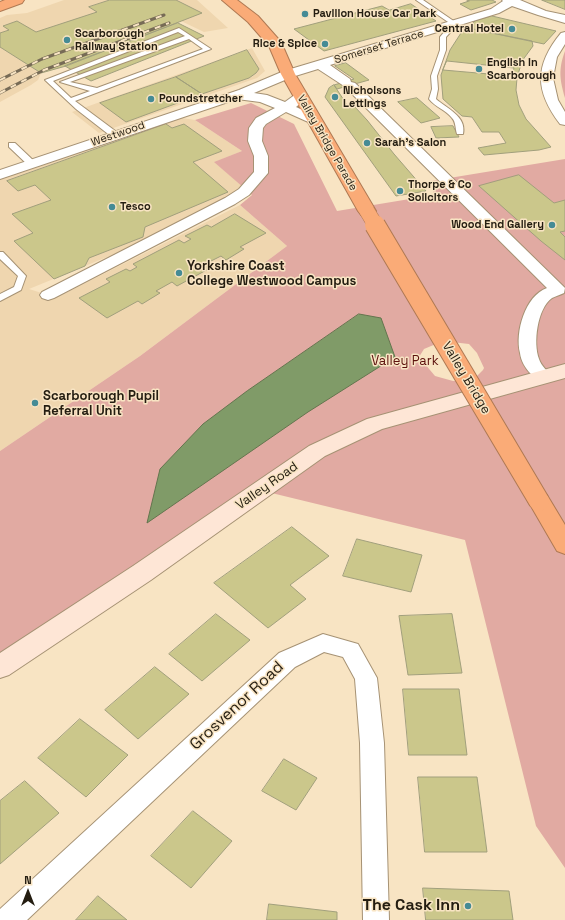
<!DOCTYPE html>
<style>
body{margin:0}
#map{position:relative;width:565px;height:920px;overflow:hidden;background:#f8e4c3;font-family:"Space Grotesk",sans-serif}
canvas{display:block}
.north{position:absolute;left:8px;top:872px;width:40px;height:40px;-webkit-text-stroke:3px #f8e4c3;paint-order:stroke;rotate:0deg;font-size:11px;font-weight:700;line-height:16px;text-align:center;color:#241d11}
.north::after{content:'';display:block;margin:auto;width:14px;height:18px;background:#241d11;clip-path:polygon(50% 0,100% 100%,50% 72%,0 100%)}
</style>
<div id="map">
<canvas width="565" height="920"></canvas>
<div class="north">N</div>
</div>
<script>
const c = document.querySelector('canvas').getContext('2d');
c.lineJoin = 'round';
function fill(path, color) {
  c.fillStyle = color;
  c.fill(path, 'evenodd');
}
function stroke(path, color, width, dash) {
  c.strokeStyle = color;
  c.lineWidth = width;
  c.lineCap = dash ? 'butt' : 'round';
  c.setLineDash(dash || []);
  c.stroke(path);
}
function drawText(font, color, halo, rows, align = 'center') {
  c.font = font + ' "Space Grotesk",sans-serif';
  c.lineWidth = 3;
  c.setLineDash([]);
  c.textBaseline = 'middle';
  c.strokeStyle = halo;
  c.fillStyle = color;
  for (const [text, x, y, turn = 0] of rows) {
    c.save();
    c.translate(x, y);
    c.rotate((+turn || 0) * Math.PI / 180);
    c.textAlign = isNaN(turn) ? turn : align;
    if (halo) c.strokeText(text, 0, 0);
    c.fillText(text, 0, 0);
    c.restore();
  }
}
fill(new Path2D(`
 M64,0H197L228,28L204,32L181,21L41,73L38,80L31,85L0,102V18L7,15L27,13Z
 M252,48L265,71L257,78L99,133L72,112Z
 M182,118L195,120L242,151L215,162L252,195L227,197L151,239L29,289L48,295L54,299L240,205L287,246L140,356L0,451V180Z`), '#efd6af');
fill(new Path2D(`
 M565,51V98C560,80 558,70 565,51Z
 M251,103L294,124L337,211L434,195L431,181L565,159V868L536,826L465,540L251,488L0,656V451L140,356L287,246L240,205L252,195L214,162L242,151L195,120Z`), '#e1aaa2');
const water = new Path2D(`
 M359,314L381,318L395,357L308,412L147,523L160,469L203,424L247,391Z`);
fill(water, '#809b68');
stroke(water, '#64754e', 1);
fill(new Path2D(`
 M443,341L469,344L477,353L484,368L483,370L473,380L453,381L435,376L419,357L424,349Z`), '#f8e4c3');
const building = new Path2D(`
 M110,0H176L202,13L66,66L41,73L0,47V33L9,30L3,26L17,21L36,32L97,12L89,7Z
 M467,0H492L496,2L471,10L460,4L469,1Z
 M542,0H565V9Z
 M411,4L436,21L324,51L294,29L382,6L389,10Z
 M492,16L556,31L544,44L468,28L475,21Z
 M178,23L204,36L91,81L65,66Z
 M468,28L532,41L533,46L522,61L517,78L516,90L519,105L526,119L551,147L539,150L484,155L478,148L506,143L499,132H482L472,117L462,116L443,99L441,75L450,50L461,33Z
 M247,50L259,69L256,73L249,78L202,94L176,77Z
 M447,61L514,68L512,76L443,70Z
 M346,63L369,80L337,89L334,85L354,79L335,66Z
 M176,77L202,94L126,122L100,103Z
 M334,85L349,108L355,107L367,120L394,154L426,191L396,196L325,97L329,88Z
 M417,98L440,118L421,123L398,102Z
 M166,124L172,128L184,124L222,151L193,162L228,192L145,227L143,237L89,258L85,266L54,279L14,241L33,233L12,214L51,200L35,185L18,191L7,181Z
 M453,126L459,137L436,138L431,127Z
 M519,175L554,203L565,200V231L560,232L565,237V260L541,241L479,186Z
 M235,214L266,233L240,247L244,249L226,260L221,256L207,263L212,267L177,286L172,282L156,291L160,293L142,304L138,301L107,318L79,298L110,282L106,279L126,269L130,271L137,267L133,264L179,240L184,243L191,239L185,236L207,225L211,227Z
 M292,527L329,556L290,585L306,599L268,628L214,583Z
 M357,539L422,555L411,592L343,576Z
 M216,614L250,640L202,681L169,654Z
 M452,614L462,673L408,675L399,616Z
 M155,667L189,694L138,739L105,710Z
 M403,689H459L467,755H409Z
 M80,719L128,755L86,797L38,758Z
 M284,759L317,778L296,810L262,791Z
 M418,777H477L487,852H425Z
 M25,781L59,813L0,864V801Z
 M193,811L232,841L191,888L151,856Z
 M423,888L509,891L513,920H426Z
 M98,896L127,920H76Z
 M269,904L337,912V920H267Z`);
fill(building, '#cbc78b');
stroke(building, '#a19f7c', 1);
const lane = new Path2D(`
 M416,0H423L458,24L446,37V50L437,76L438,89L436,99C446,108 467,116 463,134H457C455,128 456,122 452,118C446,110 435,107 429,99L432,89L431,76L440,50V37L451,24Z
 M179,28L211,49L75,101L118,133V137H112L76,109L45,80ZM178,32L185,36L60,82L90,91L71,98L53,81ZM189,39L203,49L97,88L70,82Z
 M9,143H15L35,162V166H29L9,147Z
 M0,252H3L26,276L21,290L0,301V294L14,287L18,276L0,259Z`);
const street = new Path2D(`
 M502,0H520L546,11L565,15V23L538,15L512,6L499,13L330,65L350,79L351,82L355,83L564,287L565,288L564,293C560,295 556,296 552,298C537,309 533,343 539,359C541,366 548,371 552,377L549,381C540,384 537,381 531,374C525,368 521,361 520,353C515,332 525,296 547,288L344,86L318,69L292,77L254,93L267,95L285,102L296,94H306L308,97L296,107L320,118L322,121L320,124L315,125L286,112L266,124L263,128L262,141L268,156V173L249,195L235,204L54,298L48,300L42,298L40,295L42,292L225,198L239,189L254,172V156L248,141L249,128L256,118L275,108L260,102L237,99L0,179V170L239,90L284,71L491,9L503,1Z
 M565,32V44L557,57L553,78L558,100L565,112V125L560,124C535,91 534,66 561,33Z
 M323,634L358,644L377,678L384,743L389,920H363L360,743L355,679L343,657L324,652L295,667L27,920H0V909L279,653Z`);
const secondary = new Path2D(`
 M565,364V378L382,429L325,456L151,580L9,675L0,678V653L133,566L309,446L367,419Z`);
const highway = new Path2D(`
 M5,0H24L22,3L0,11V2Z
 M222,0H237L258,16L281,42L295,74L376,211L373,215L367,216L361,215L358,211L281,74L269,46L248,22Z
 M539,493L547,495L565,525V554L557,551L528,501L531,495Z`);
stroke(lane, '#a69274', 2);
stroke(street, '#a69274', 2);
stroke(secondary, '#a69274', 2);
stroke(highway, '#af7953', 2);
fill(lane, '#fff');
fill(street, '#fff');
fill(secondary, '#fee6d6');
fill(highway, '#faab77');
const rail = new Path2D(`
 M0,80L42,59L164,15
 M0,93L44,70L169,23`);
stroke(rail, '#776b56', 3);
stroke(rail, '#f8e4c3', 2, [6]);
const highwayBridgeFar1 = new Path2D(`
 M367,211L376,226`);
const highwayBridge = new Path2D(`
 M375,225L539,501`);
stroke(highwayBridgeFar1, '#af7953', 16, []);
stroke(highwayBridge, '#af7953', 22, []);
stroke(highwayBridgeFar1, '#faab77', 15);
stroke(highwayBridge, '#faab77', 20);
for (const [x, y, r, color] of [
 [305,14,4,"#458b95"],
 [512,29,4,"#458b95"],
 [67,40,4,"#458b95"],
 [325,44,4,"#458b95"],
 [479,69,4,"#458b95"],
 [335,97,4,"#458b95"],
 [151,99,4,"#458b95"],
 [367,143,4,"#458b95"],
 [400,191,4,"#458b95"],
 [112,207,4,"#458b95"],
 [552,225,4,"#458b95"],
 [179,273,4,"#458b95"],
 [35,403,4,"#458b95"],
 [468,906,4,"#458b95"]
]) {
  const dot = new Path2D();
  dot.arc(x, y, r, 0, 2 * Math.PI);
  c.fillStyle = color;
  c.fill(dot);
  stroke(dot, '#f8e4c3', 1.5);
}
drawText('bold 11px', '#241d11', '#f8e4c3', [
 ["Pavilion House Car Park",313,14],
 ["Central Hotel",504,29,"right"],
 ["Scarborough",75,34],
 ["Railway Station",75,47],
 ["Rice & Spice",317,44,"right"],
 ["English in",487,63],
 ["Scarborough",487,76],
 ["Nicholsons",343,91],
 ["Lettings",343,104],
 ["Poundstretcher",159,99],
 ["Sarah's Salon",375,143],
 ["Thorpe & Co",408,185],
 ["Solicitors",408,198],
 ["Tesco",120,207],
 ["Wood End Gallery",544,225,"right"]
], 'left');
drawText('11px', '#241d11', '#f8e4c3', [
 ["Somerset Terrace",379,47,-17],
 ["Westwood",118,134,-19],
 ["Valley Bridge Parade",327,143,60]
]);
drawText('bold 13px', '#241d11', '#f8e4c3', [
 ["Yorkshire Coast",187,266],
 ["College Westwood Campus",187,281],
 ["Scarborough Pupil",43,396],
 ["Referral Unit",43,411]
], 'left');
drawText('13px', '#5c110d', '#f8e4c3', [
 ["Valley Park",405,361]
]);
drawText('13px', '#241d11', '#f8e4c3', [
 ["Valley Bridge",466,378,59],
 ["Valley Road",267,486,-35]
]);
drawText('16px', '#241d11', '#f8e4c3', [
 ["Grosvenor Road",237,706,-43]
]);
drawText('bold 16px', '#241d11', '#f8e4c3', [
 ["The Cask Inn",460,906]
], 'right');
</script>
